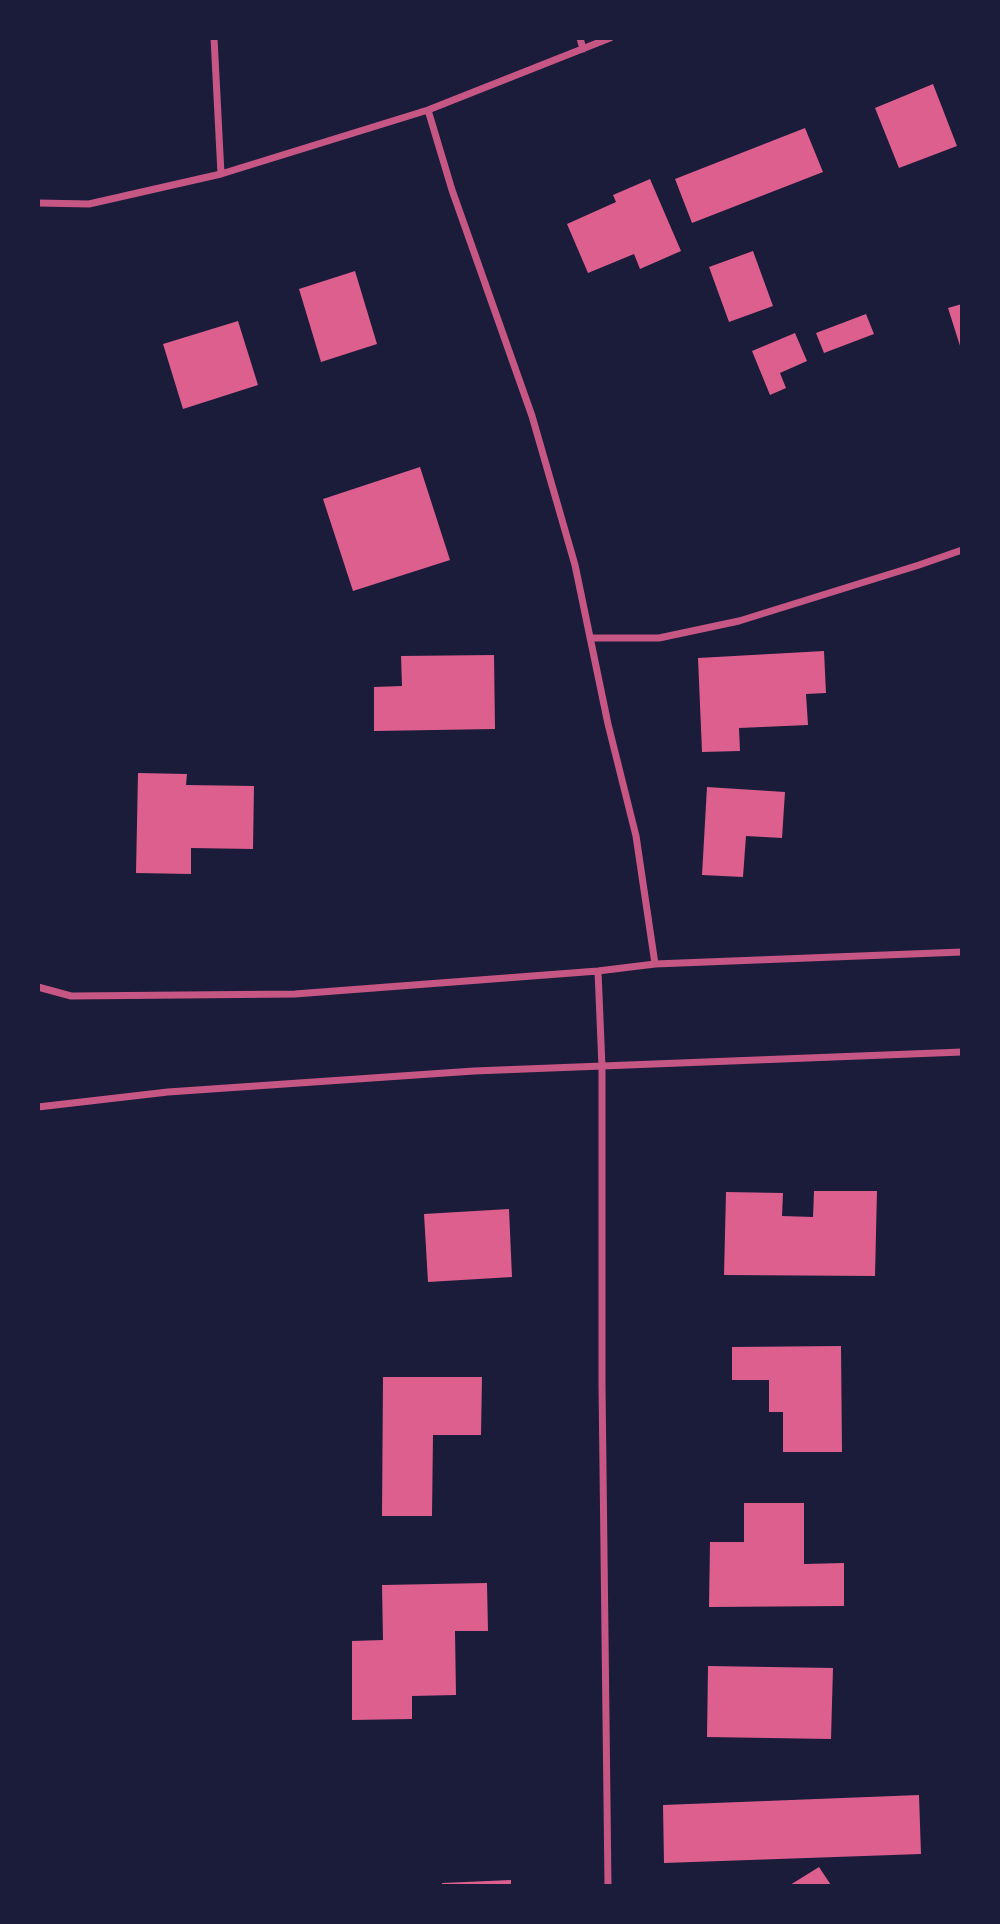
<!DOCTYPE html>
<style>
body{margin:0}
#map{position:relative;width:1000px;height:1924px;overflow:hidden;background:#1b1b3a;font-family:"Alegreya Sans",sans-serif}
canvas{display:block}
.frame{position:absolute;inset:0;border:40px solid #1b1b3a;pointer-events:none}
</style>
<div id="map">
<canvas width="1000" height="1924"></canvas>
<div class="frame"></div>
</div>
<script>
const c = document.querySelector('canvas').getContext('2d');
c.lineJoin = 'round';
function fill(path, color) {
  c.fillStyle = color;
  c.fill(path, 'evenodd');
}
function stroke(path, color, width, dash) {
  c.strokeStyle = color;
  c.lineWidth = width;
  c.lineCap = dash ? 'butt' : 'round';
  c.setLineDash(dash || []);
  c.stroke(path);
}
fill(new Path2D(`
 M933,84L957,146L899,168L875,108Z
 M805,128L823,172L692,223L675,179Z
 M650,179L681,251L640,269L634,254L588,273L567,224L616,202L613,195Z
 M753,251L773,306L729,322L709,267Z
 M355,271L377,344L321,362L299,289Z
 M962,304V349H961L948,308Z
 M866,314L874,334L824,353L816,333Z
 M238,321L258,385L183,409L163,344Z
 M795,333L807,361L780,373L786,388L770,395L752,351Z
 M420,467L450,560L353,591L323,499Z
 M824,651L826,693L806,694L808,725L739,728L740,751L702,752L698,658Z
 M494,655L495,729L374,731V687L402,686L401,656Z
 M138,773L187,774L186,785L254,786L253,849L191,848V874L136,873Z
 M707,787L785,792L782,838L746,836L743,877L702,875Z
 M814,1191H877L875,1276L724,1275L726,1192L783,1193L782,1216L813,1217Z
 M509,1209L512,1277L428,1282L424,1214Z
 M841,1346L842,1452H783V1412H769V1380H732V1347Z
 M383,1377H482L481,1435H433L432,1516H382Z
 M744,1503H804V1564L844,1563V1606L709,1607L710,1542H744Z
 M487,1583L488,1631H455L456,1695L412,1696V1719L352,1720V1641L383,1640L382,1585Z
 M708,1666L833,1668L831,1739L707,1737Z
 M919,1795L921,1854L664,1863L663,1805Z
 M819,1867L831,1885H790Z
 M511,1880V1885H442V1883Z`), '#dd5f8e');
stroke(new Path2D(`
 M214,38L221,174
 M580,38L583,49
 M428,110L452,190L532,416L575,565L608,724L636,836L655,964
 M38,203L89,204L221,174L428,110L610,38
 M590,638H659L739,621L919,565L962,550
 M598,971L602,1067V1385L608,1885
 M38,987L71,996L295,994L598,971L655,964L962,952
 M38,1107L168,1092L474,1071L962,1052`), '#c65784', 7);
</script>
